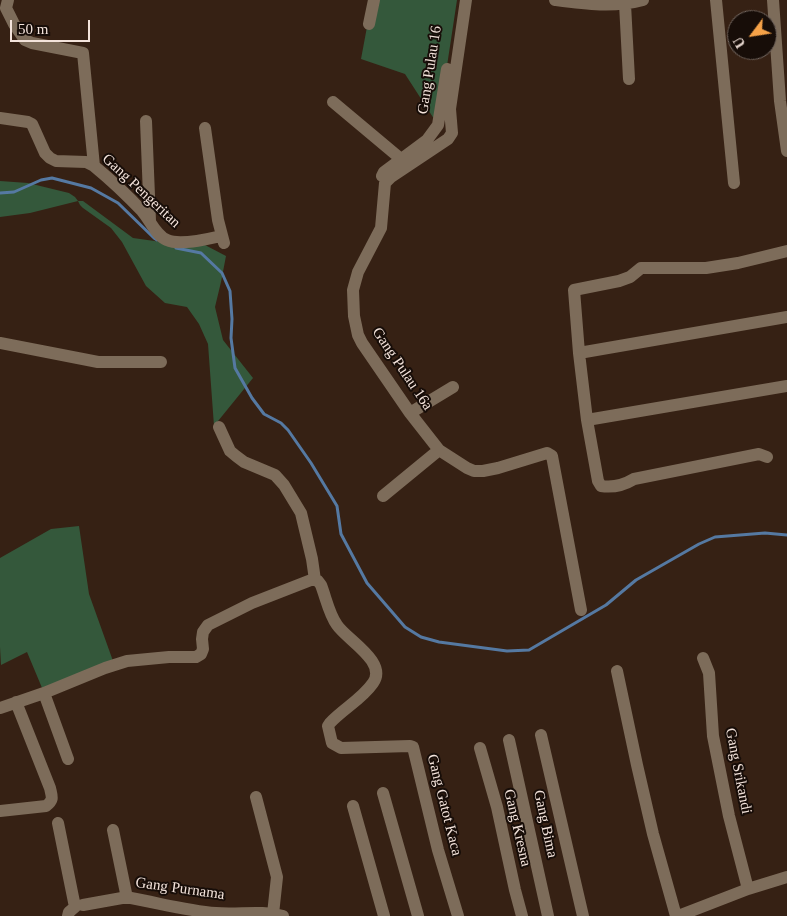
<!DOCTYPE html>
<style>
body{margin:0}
#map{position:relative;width:787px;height:916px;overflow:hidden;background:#362114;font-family:"Times New Roman",serif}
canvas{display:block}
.north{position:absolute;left:727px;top:10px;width:50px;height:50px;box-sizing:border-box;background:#170d08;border:1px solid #6f635c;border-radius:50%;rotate:239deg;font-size:14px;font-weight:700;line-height:20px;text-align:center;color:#f3e3db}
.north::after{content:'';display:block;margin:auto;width:18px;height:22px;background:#f6a248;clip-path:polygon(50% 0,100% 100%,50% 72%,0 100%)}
.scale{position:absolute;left:10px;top:20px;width:80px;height:22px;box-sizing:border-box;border:2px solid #f3e3db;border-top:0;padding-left:6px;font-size:15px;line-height:18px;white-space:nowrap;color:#f3e3db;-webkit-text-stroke:4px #170d08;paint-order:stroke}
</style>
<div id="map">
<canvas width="787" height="916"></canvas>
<div class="north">U</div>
<div class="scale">50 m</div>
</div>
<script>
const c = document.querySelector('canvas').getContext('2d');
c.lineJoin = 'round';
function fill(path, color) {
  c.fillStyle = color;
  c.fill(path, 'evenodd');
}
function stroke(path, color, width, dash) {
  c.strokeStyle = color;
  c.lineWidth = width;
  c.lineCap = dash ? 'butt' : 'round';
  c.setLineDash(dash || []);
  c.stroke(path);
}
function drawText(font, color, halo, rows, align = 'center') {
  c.font = font + ' "Times New Roman",serif';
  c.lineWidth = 4;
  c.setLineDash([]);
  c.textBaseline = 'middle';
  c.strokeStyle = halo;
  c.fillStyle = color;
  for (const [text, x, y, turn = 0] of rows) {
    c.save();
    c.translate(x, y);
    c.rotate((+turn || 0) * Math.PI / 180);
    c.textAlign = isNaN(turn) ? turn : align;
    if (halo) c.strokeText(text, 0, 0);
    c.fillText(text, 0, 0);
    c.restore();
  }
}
fill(new Path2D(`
 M372,0H457L438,125L405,74L361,59Z
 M0,181L28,183L69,193L75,197L78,201H83L133,238L176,244L205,245L226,256L221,282L215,307L223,340L253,378L214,426L208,344L199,324L187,307L165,303L146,286L122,242L111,228L83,208L80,205L78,201L30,213L0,217Z
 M79,526L89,594L113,661L45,695L27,652L1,665L0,647V558L51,529Z`), '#34583b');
stroke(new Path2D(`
 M0,193L14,192L41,180L52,178L91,188L118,203L154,238L157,240
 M176,248L201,253L222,273L230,291L232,319L231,338L235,368L252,398L264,414L281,423L288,430L311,463L337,506L341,534L367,583L405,627L421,637L439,642L507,651L529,650L606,605L636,580L699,544L715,537L765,533L787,535`), '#5579a2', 3);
stroke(new Path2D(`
 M8,0L6,8L14,24L25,40L32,43L83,53L94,166
 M466,0L450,109L452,133L448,139L391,177L385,183L381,228L358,272L353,290L354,316L358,335L362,343L410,413L439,450L467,468L474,471H483L498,468L547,453L552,456L581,610
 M555,0C585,4 614,8 643,0
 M716,0L734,183
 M773,0L780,101L787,151
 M625,4L629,79
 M369,24L374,0
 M333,102L401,159
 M0,118L28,122L32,124L45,153L50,158L56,161L86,162L94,166C111,180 127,195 142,211C150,220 156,236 167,240C180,246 208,239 221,236
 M146,121L150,221
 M205,128L218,220L224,243
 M382,176L384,172L427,140L438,125L447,69
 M0,343L98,362H161
 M579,353L787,317
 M410,413L453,387
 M587,420L787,386
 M219,427L230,451L236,456L244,462L275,475L284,485L301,513L312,559L315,580
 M767,457L759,454L634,479C624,485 613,488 601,486L598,481L587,420L579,353L574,290L619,281L630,277L641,268H706L738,263L787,251
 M383,496L439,450
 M315,580L318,581L321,585C326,598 329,614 337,625C347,640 388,662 373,683C362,699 343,709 330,723L328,726L332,743L341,748L410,746L413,747L438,850L458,916
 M703,658L709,673L713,736L729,816L748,889
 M617,671L637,765L653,834L676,916
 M44,693L68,759
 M0,708L44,693L105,668L127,661L169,657H196L201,654L203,649L202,639L203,632L208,625L252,603L311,580H315
 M541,735L583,916
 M509,740L548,916
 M480,748L497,807L515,890L522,916
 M383,793L418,916
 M256,797L277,877L273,914
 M353,806L384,916
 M0,811L46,806C54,800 52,797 50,788L16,702
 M58,823L75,907L69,912L68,916
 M113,830L127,898
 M83,905L122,898H131C159,903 188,911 216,913C238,915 261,910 283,916
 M678,916L748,889L787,877`), '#7d6c5a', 12);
drawText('15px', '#f3e3db', '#170d08', [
 ["Gang Pulau 16",430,70,-81],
 ["Gang Pengeritan",141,191,43],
 ["Gang Pulau 16a",402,369,56],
 ["Gang Srikandi",738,771,79],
 ["Gang Gatot Kaca",444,805,76],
 ["Gang Bima",545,824,78],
 ["Gang Kresna",517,828,77],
 ["Gang Purnama",180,889,8]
]);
</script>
